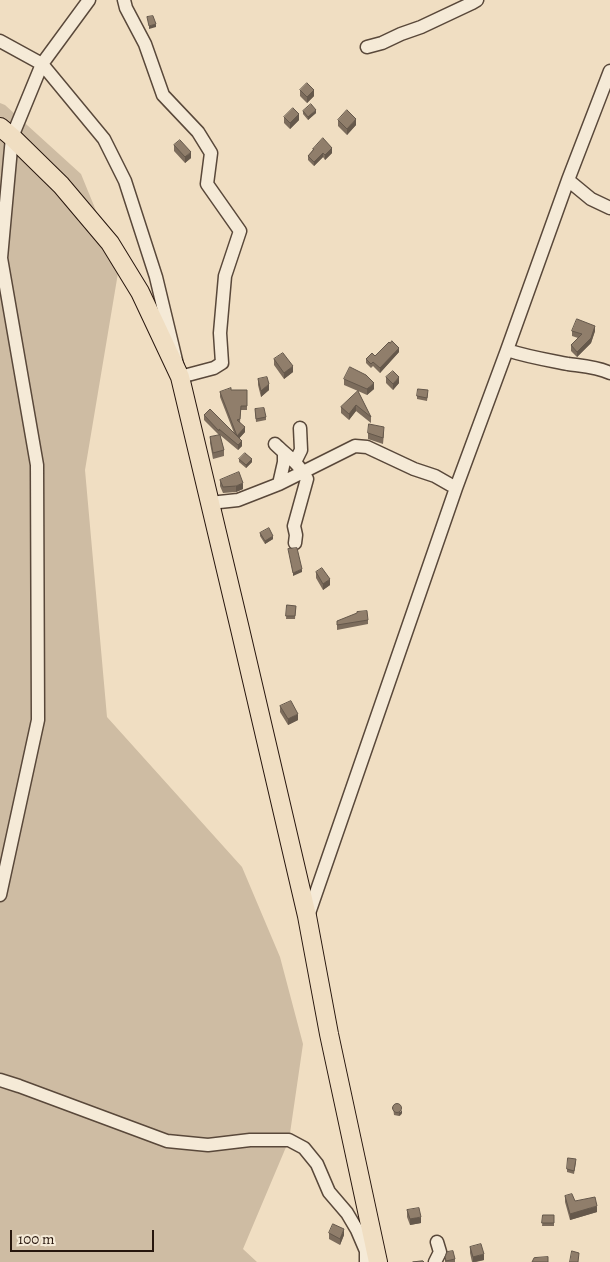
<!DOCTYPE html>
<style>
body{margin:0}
#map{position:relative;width:610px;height:1262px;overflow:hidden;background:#f0dec2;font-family:Alegreya,serif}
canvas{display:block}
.scale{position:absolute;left:10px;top:1230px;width:144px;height:22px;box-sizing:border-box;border:2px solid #27160d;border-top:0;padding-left:6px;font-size:15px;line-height:18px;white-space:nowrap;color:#27160d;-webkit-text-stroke:4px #f5ead7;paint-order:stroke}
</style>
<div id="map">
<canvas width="610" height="1262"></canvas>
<div class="scale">100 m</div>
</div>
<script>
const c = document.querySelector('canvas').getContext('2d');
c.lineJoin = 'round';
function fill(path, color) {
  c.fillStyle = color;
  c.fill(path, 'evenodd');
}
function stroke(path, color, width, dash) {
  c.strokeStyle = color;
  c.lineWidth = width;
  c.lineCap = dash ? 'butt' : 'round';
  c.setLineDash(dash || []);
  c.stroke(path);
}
fill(new Path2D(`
 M0,103L5,105L81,174L119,267L85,470L107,717L242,867L280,957L303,1044L289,1140L243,1249L257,1262H0Z`), '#cebca3');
const minor = new Path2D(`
 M0,41L42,64L104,139L125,181L156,277L180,377L214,368L222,363L220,333L225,276L240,231L207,184L211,153L198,132L163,95L145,44L126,8L124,0
 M367,47L382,43L401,34L421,27L472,3L477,0
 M568,180L591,199L610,208
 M507,350C528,357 548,360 568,364C582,366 598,367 610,373
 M275,444C286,455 300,464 307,479L294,526L296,535L295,543
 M295,462L301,450L300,428
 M279,484L284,462V453
 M210,503L238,500L279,484L355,446L367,447L414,469L435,476L456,488
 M0,895L38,720L37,465L1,258L12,137L42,64L89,0
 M308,916L456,488L507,350L568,180L610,71
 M0,1080L19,1086L167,1141L208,1145L250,1140H289L304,1148L317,1164L329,1192L347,1213L357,1230L366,1251V1262
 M435,1262L440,1252L437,1242`);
const highway = new Path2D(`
 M0,127L12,137L61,185L110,243L140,292L180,377L240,629L307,916L329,1034L378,1262`);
stroke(minor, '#59483a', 15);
stroke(highway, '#27160d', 20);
stroke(minor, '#f5ead7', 12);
stroke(highway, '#f0dec2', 18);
fill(new Path2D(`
 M300,90L314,96L307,103L300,96Z
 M303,111L316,113L308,120L303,114Z
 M284,117L299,120L290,129L284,123Z
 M338,120L356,125L347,135L338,126Z
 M174,145L191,158L185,163L174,151Z
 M313,149L332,153L325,160L323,157L314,166L308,160V156L313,150Z
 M572,331H595L591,343L577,357L571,351V345L578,338L572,336Z
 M399,352L380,373L373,366L371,368L366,363V359L375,356Z
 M274,359L293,372L284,379L274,365Z
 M386,377L399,383L393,390L386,383Z
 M258,379L269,390L261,397L258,385Z
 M344,379L374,389L367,395L358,391L371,417V423L356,411L349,420L341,413V407L358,391L344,385Z
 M231,390H247V410H241L240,422L245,432L239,438L242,446L238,450L220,435L224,450V456L213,459L210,443V437L219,435L204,420V415L234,433L220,397V392Z
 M428,393L427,401L417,399V396Z
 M255,409L266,417V420L256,422Z
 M368,433H384L383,444L368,439Z
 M239,459L252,462L246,468L239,462Z
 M220,480L243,489L236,492L223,493L220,486Z
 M260,533L273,539L265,544L260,536Z
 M316,572L330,585L323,590L316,578Z
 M287,605L296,606L295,619H286Z
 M368,620V624L337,630V621Z
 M280,706L298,720L288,725L280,712Z
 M393,1107L402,1113L401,1115L399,1116L394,1115Z
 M576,1162L574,1174L567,1172V1169Z
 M565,1196L597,1212L570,1220L565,1202Z
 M407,1210L421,1223L410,1225L407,1217Z
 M543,1215H554V1226H542Z
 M329,1233L344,1235L340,1245L329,1239Z
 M470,1247L484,1260L476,1262H472L470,1253Z
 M445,1257L455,1259V1262H445Z`), '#7c6c5c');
fill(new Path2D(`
 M156,24V27L149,29V26Z
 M314,90V96L307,103V97Z
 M316,110V113L308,120V117Z
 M299,114V120L290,129V123Z
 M356,119V125L347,135V129Z
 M332,148V153L325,160V155Z
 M191,152V158L185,163V157Z
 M323,153V157L314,166V162Z
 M595,326V331L591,343L577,357V352Z
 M399,348V352L380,373V368Z
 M293,366V372L284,379V373Z
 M399,377V383L393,390V384Z
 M374,383V389L367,395V389Z
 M269,384V390L261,397V391Z
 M356,405V411L349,420V414Z
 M245,427V432L237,441V436Z
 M242,441V446L238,450V445Z
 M252,459V462L246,468V465Z
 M243,483V489L236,492V486Z
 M273,536V539L265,544V541Z
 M302,569V572L293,576V573Z
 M330,579V585L323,590V584Z
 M298,714V720L288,725V719Z
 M402,1110V1113L399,1116V1113Z
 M597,1206V1212L570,1220V1214Z
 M421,1217V1223L410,1225V1219Z
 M344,1229V1235L340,1245V1239Z
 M484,1254V1260L473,1262V1257Z`), '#65584b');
const building = new Path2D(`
 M153,16L156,24L149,26L147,17Z
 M307,83L314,90L307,97L300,90Z
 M311,104L316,110L308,117L303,111Z
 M293,108L299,114L290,123L284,117Z
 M347,110L356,119L347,129L338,120Z
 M323,138L332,148L325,155L323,153L314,162L308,156L314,149H313Z
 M180,140L191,152L185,157L174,145Z
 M577,319L595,326L591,338L577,352L571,345L582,334L572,331Z
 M392,341L399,348L380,368L373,362L371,364L366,359L372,353L375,356L389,342L390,343Z
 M283,353L293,366L284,373L274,359Z
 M350,367L366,375L374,383L367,389L344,379Z
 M393,371L399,377L393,384L386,377Z
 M267,377L269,384L261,391L258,379Z
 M231,388V390H247V406H241L240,419L237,420L245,427L237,436L242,441L238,445L219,429V431L204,415L210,409L237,436L220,392Z
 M418,389L428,390L427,398L417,396Z
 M358,391L371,417L356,405L349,414L341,407Z
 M264,408L266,417L256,419L255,409Z
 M369,424L384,427L383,438L368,433Z
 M220,435L224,450L213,453L210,437Z
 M245,453L252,459L246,465L239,459Z
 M239,472L243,483L236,486L223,487L220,480Z
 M269,528L273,536L265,541L260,533Z
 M297,548L302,569L293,573L288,549Z
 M322,568L330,579L323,584L316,572Z
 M287,605L296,606L295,616H286Z
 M367,611L368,620L337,625V621L357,613V612Z
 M291,701L298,714L288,719L280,706Z
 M392.5 1108a4.5 4.5 0 1 1 9 0a4.5 4.5 0 1 1-9 0Z
 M568,1158L576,1159L574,1171L567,1169Z
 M572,1194L575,1201L595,1197L597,1206L570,1214L565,1196Z
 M419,1208L421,1217L410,1219L407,1210Z
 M543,1215H554V1223H542Z
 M333,1224L344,1229L340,1239L329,1233Z
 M481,1244L484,1254L473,1257L470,1247Z
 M453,1251L455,1259L446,1261L445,1257L447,1252Z
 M572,1251L579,1253L578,1262H570Z
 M548,1257V1262H532L534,1258Z
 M423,1261L424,1262H413Z`);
fill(building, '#907e6b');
stroke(building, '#65584b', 1);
</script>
